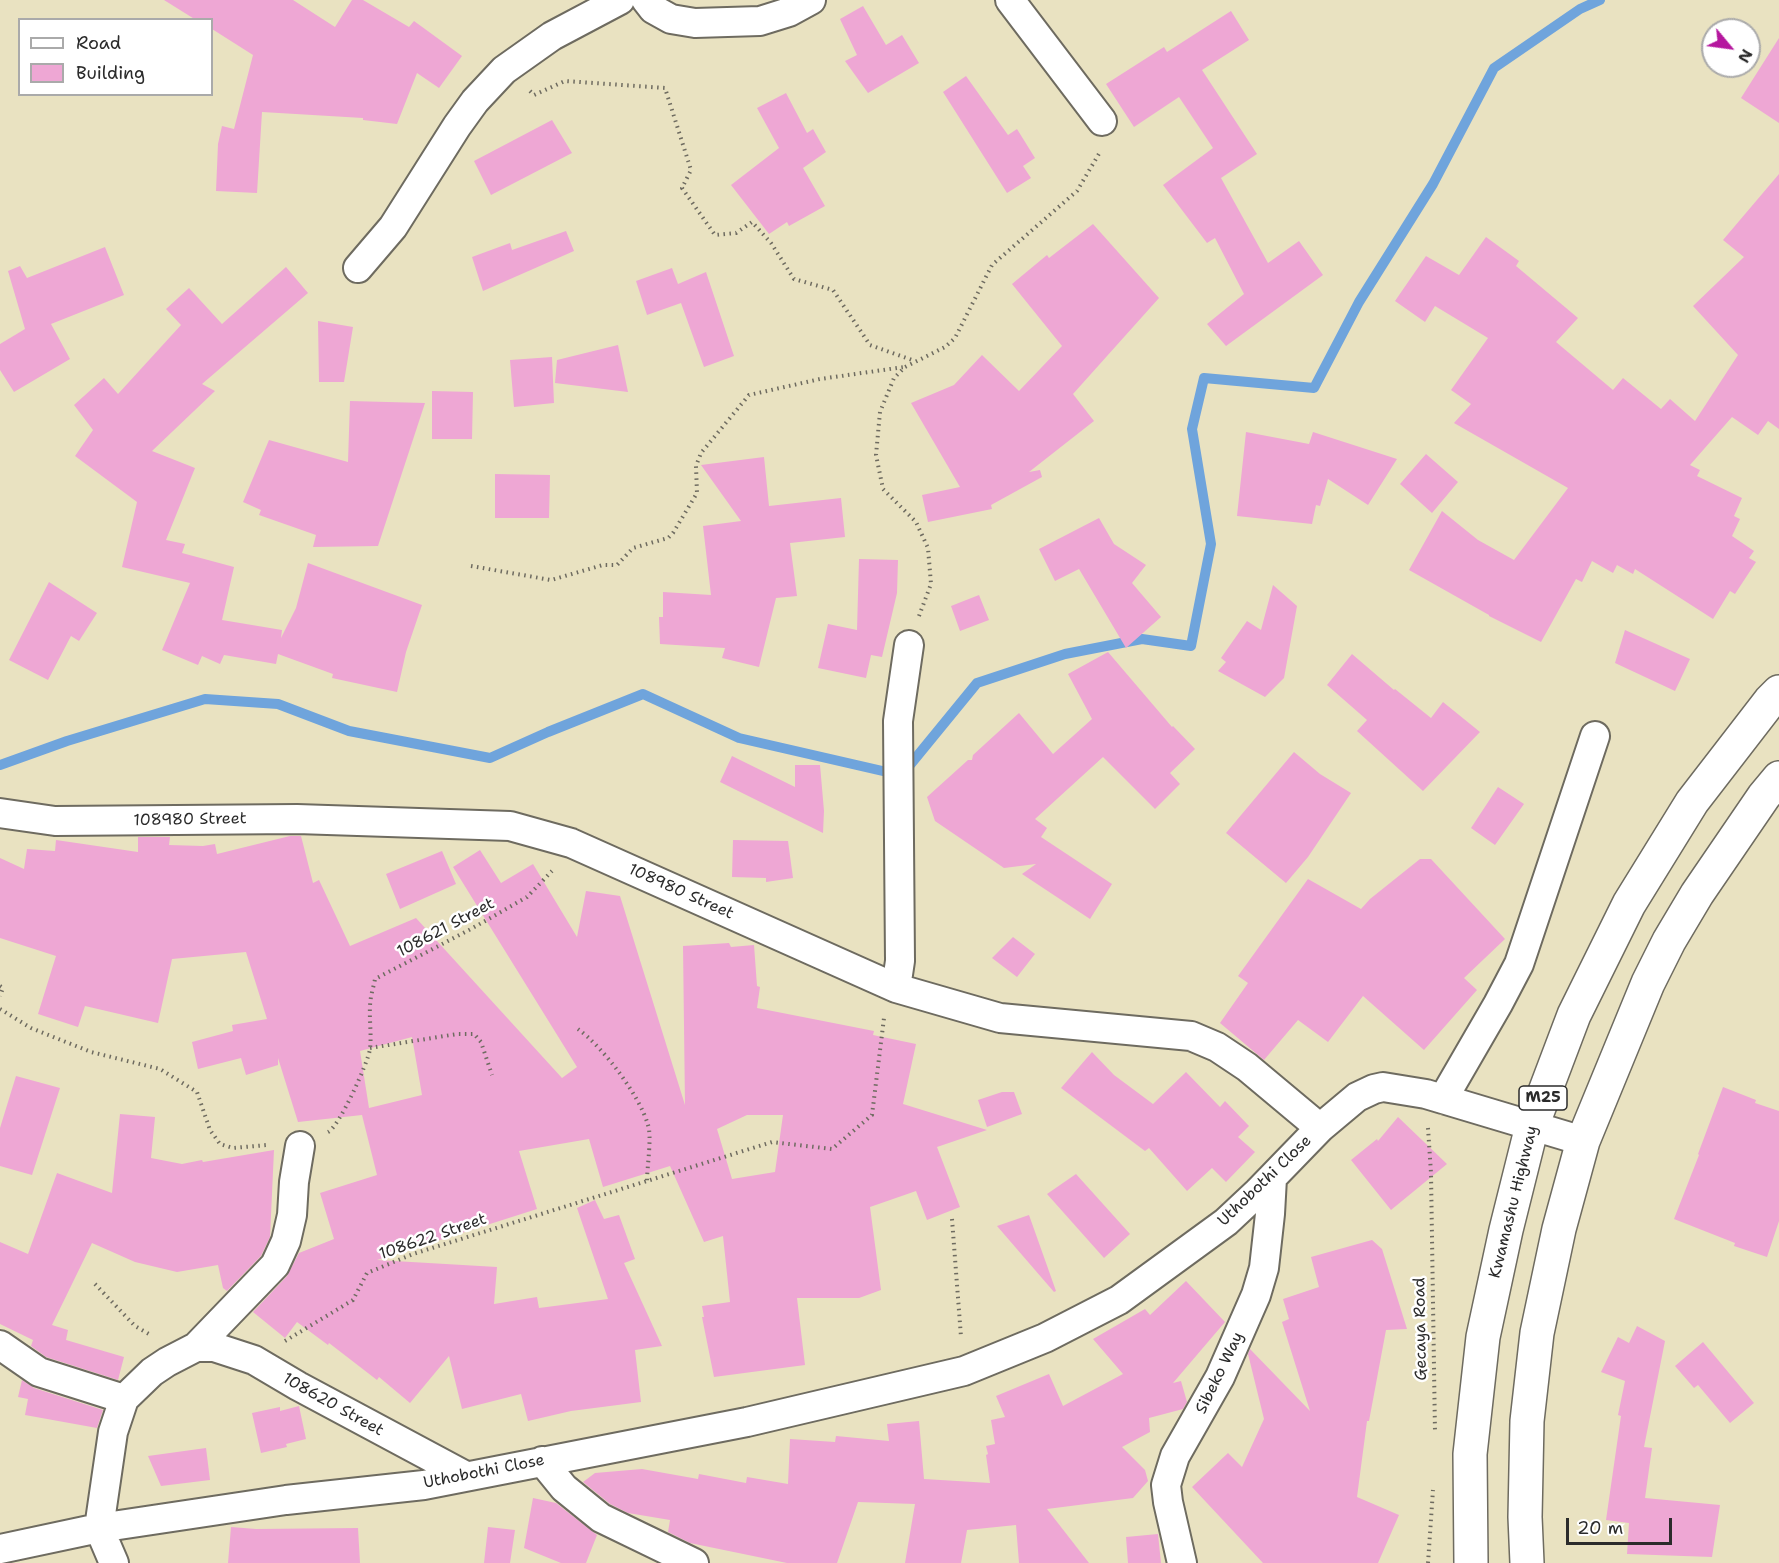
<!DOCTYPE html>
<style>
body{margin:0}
#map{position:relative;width:1779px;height:1563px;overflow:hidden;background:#e9e2c1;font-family:"Shantell Sans",sans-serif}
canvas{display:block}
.legend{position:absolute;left:18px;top:18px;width:195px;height:78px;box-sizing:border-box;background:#fff;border:2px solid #aaa;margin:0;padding:8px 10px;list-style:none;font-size:18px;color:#2b2b2b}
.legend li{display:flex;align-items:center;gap:12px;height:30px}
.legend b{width:30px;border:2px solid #aaa}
.north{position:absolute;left:1701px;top:18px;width:60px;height:60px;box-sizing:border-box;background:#fff;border:2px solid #aaa;border-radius:50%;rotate:119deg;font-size:16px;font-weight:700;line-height:24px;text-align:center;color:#2b2b2b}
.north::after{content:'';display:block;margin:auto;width:21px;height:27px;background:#b5179e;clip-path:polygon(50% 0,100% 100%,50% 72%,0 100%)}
.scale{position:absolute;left:1566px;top:1518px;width:106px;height:27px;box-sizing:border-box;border:3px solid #2b2b2b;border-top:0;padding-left:8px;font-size:18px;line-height:21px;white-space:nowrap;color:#2b2b2b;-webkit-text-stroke:4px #fff;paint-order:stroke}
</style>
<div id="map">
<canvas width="1779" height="1563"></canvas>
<ul class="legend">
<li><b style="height:8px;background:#fff"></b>Road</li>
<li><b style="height:16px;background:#eea7d4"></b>Building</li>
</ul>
<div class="north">N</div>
<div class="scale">20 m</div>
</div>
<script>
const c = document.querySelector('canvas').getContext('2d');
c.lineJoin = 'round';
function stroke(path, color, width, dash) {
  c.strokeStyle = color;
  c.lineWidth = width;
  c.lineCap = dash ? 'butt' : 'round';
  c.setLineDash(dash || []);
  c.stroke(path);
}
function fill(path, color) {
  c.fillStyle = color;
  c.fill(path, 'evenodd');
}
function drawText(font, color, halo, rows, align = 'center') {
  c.font = font + ' "Shantell Sans",sans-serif';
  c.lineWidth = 5;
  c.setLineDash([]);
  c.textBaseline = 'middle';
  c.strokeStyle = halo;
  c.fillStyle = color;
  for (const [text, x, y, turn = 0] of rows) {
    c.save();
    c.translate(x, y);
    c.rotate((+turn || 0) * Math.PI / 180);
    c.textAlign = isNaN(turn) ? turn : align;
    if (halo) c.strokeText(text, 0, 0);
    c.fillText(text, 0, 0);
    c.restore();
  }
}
stroke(new Path2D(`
 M0,765L67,741L205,699L278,704L349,731L490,758L548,732L643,694L739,738L887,772L905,771L977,683L1065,654L1142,639L1191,646L1211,544L1192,429L1204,378L1314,388L1359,302L1433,184L1494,68L1580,9L1600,0`), '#6fa4dc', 10);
fill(new Path2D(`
 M164,0H293L335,27L352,0H363L409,27L414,21L462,56L439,88L417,73L397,124L363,120V118L262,112L257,193L216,191L218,144L222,126L234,129L253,55L212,29V20H196Z
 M863,6L886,45L902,35L919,63L868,93L845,61L857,55L840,19Z
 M1231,11L1249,40L1202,70L1257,154L1221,178L1268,263L1299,241L1323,275L1226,346L1207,324L1244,294L1215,238L1207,243L1163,185L1213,148L1179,97L1134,127L1106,84L1164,47L1167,52Z
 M1779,38V123L1741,98Z
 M966,76L1008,135L1017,129L1035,158L1023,166L1031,178L1007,193L943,92Z
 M786,93L807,133L813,129L826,152L803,168L825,206L789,226L787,222L769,234L731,185L779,148L757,108Z
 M552,120L572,153L491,195L474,161Z
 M1779,174V429L1768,421L1758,435L1732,417L1690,465L1700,470L1697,476L1742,498L1734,516L1740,519L1732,536L1754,551L1749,558L1756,562L1735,594L1730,591L1713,619L1635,569L1633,574L1617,565L1613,573L1592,561L1582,582L1576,579L1541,642L1489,616V615L1409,570L1442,511L1478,540L1514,560L1568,488L1454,423L1471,404L1451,390L1488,338L1435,306L1425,322L1395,301L1426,256L1459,275L1486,237L1519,261L1516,266L1578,318L1556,342L1613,390L1623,378L1661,409L1670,399L1695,421L1738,355L1693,306L1744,257L1723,240Z
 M1093,224L1159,298L1073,394L1094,421L1029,472L1040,470L1042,477L991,505L992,509L928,522L922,495L960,487L911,403L954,385L982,355L1019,391L1062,346L1012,284L1047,255L1049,258Z
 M566,231L574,251L483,291L472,257L510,243L512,250Z
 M105,247L124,295L51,324L70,359L14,392L0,370V344L25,329L8,271L20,266L27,278Z
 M286,267L308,293L202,384L215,391L152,451L195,468L166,540L185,544L182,553L234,567L222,620L282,630L281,638L296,608L308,563L422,605L406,652L397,692L332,678L333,674L278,654L276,664L224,655L220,664L202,656L198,665L162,650L190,583L122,567L137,502L75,456L93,430L74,405L104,378L118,394L181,325L166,309L189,288L222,324Z
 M672,268L678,284L706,272L734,356L704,367L681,303L647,315L636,281Z
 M318,321L353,327L344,382H319Z
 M618,345L628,392L555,383L557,360Z
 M552,357L554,403L514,407L510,360Z
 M432,391L473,392L472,439H432Z
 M350,401L425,403L378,546L313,547L316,535L259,515L261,510L243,502L269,440L348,462Z
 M1246,432L1309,444L1313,432L1397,459L1368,505L1328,479L1320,506L1316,505L1312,524L1237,516Z
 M1426,454L1458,482L1432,513L1400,484Z
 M764,457L769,506L841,498L845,537L790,543L797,596L776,598L759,667L722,658L725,648L660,644L659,617H663V592L711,595L703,526L741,521L701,465Z
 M495,474L550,475L549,518H495Z
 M1099,518L1114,544L1146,565L1132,583L1161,617L1126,648L1079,569L1055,581L1039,549Z
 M859,559L898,560L897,593L882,657L871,655L866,678L818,668L828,624L857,630Z
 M49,582L97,613L79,641L71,636L48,680L9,660Z
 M1273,585L1297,606L1284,678L1265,697L1218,671L1226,662L1221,658L1247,621L1261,630Z
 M979,595L989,620L960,631L951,606Z
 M1625,630L1690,659L1675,691L1615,663Z
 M1108,652L1172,727L1173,726L1195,749L1170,773L1180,784L1155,809L1103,757L1035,819L1047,828L1041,837L1112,884L1090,919L1022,874L1036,864L1004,868L935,821L927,797L968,760H972L973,755L1019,713L1053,754L1092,719L1068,674Z
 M1352,654L1394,690L1395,689L1431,718L1443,702L1480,732L1423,791L1357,731L1367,720L1327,685Z
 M1294,752L1320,774L1351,793L1308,857L1286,883L1226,833Z
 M732,756L795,787V765H820L824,811L823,833L720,782Z
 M1498,787L1524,804L1495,845L1471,828Z
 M290,836H301L313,883L319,880L350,946L416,918L562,1078L577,1067L453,867L480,850L501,883L533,864L577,937L586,891L620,896L685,1105L683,946L729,943L731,947L754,945L757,986L760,987L757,1008L874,1031L873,1035L916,1044L903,1104L987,1130L937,1147L960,1207L927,1220L916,1191L870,1207L881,1290L859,1298H797L805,1365L714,1377L702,1317H704L702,1306L730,1302L723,1236L704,1242L670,1166L603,1187L589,1139L519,1151L537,1209L377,1260L497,1267L494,1304L537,1297L539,1308L608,1299L577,1208L595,1200L604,1219L619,1215L635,1259L624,1263L662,1346L635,1350L641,1402L571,1411L528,1421L521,1394L462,1409L449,1356L410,1403L379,1377L377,1380L329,1343L328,1345L297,1322L285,1338L253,1312L287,1276L299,1253L334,1239L320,1193L377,1175L362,1115L298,1122L278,1058V1065L246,1075L241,1058L198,1069L192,1042L233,1031L232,1025L267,1019L246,952L172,959L158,1023L85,1006L78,1027L38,1014L56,956L0,938V858L24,869L27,849L55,851L56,840L138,852V837H170L169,845L203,846L215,844L217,854ZM412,1037L422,1095L369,1108L360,1051ZM747,1115H783L775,1172L732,1179L717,1129Z
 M733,840L788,841L793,878L766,882V878L732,877Z
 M442,851L456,884L400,909L386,874Z
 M1420,859H1431L1505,939L1464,978L1477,990L1424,1050L1363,996L1328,1042L1298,1020L1264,1060L1220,1023L1248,983L1238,976L1308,879L1361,909L1370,899Z
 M1013,937L1035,954L1017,977L992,958Z
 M1092,1052L1114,1075L1153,1104L1186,1072L1220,1107L1225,1101L1249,1126L1238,1137L1255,1152L1226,1182L1212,1168L1187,1191L1149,1148L1145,1151L1061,1088Z
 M16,1076L60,1088L32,1175L0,1166V1128Z
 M1723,1087L1756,1100L1755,1103L1779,1111V1221L1767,1257L1734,1246L1735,1243L1674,1219L1699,1155L1698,1154Z
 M1002,1092H1014L1022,1114L987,1127L978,1100Z
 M120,1114L155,1117L151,1158L182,1164L202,1160L203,1162L274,1150L270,1237L261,1256L227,1291L223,1288L218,1265L177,1272L135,1262L92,1243L52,1325L68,1330L66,1340L124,1357L118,1380L46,1357L31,1346L33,1340L0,1324V1242L28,1254L57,1173L112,1193Z
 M1398,1117L1447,1164L1391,1210L1351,1160L1377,1139L1378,1141Z
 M1076,1174L1130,1234L1104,1258L1047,1194Z
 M1029,1215L1056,1291L1054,1292L997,1226Z
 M1372,1240L1382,1249L1407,1329L1386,1330L1369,1421H1367L1357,1497L1399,1515L1378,1563H1263L1192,1487L1228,1453L1242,1467L1264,1419L1248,1354L1250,1349L1310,1411L1282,1322L1289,1319L1283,1299L1319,1287L1311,1257Z
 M1186,1281L1225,1322L1173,1383L1181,1381L1187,1402L1183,1409L1149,1418L1150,1432L1122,1447L1145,1470L1148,1481L1133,1498L1047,1509L1089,1563H1019L1016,1525L967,1530L961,1563H905L915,1504L858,1502L837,1563H787L690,1543L668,1532L670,1520L628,1513L610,1504L583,1482L595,1473L642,1469L698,1479L699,1474L746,1483L747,1477L788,1484L790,1439L835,1442L836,1436L889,1441L887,1424L919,1421L924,1479L990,1483L986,1455L988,1454L986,1446L995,1444L991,1420L1005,1417L996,1396L1049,1374L1063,1406L1123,1374L1093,1339L1145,1309L1150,1315Z
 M1637,1326L1665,1341L1644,1447L1652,1448L1645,1498L1720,1505L1712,1557L1627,1554L1629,1523L1606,1520L1621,1416L1618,1415L1625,1381L1601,1372L1618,1337L1629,1343Z
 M1703,1342L1754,1403L1730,1423L1698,1385L1694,1388L1675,1366Z
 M22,1380L34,1388L103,1410L97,1428L25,1415L28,1399L18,1397Z
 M299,1406L306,1439L286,1444L287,1447L261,1453L252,1413L280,1407V1411Z
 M206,1448L210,1480L161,1486L148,1456Z
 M533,1498L556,1503L597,1535L586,1563H561L524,1548Z
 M231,1527L256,1529L358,1528L360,1563H228Z
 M488,1527L515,1530L510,1563H484Z
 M1158,1534L1161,1563H1128L1126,1537Z`), '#eea7d4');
const minor = new Path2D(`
 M646,0L653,9L671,19L695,23L760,21L789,12L811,0
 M1010,0L1102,121
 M358,268L393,227L457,126L475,101L504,70L552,36L620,0
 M0,813L55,821L297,819L510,826L571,843L896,988L1000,1018L1191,1036L1217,1047L1247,1067L1320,1128
 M896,988L900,961L898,721L909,645
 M1443,1099L1498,1004L1519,964L1595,736
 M0,1345L39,1372L124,1399
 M196,1347L275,1265L286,1241L292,1215L294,1182L300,1146
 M542,1461L564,1488L601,1518L694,1563
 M0,1549L99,1528L286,1500L424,1485L747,1422L964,1371L1045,1338L1119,1300L1226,1222L1258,1192L1320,1128L1357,1097L1374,1089L1383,1087L1426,1094L1583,1141
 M114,1563L99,1528L113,1432L124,1399L152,1372L167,1362L196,1347H214L254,1360L298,1386L466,1476
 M1182,1563L1168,1502L1166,1485L1175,1456L1220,1377L1256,1295L1264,1268L1270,1214L1272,1178`);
const primary = new Path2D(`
 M1471,1563L1470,1454L1483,1337L1506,1230L1532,1126L1574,1015L1629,904L1692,802L1770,701L1779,692
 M1527,1563L1525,1517L1527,1421L1537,1333L1559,1229L1583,1141L1648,983L1669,941L1697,894L1764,796L1779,778`);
stroke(minor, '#6e6b60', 32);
stroke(primary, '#6e6b60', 36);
stroke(new Path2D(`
 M530,91L534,95L565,81L665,88L691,170L682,188L715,235L736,233L752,222L771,243L794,279L833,290L870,345L915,361
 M471,566L551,580L603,565H617L633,548L668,538L673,533L697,493L696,466L701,453L749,395L820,379L904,367
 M919,616L931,584L928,548L916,522L883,489L876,455L880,412L894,378L905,367L945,347L955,338L992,265L1077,191L1100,152
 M0,986L3,988L0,996
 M0,1009L31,1028L91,1052L160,1069L197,1092L210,1130L220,1144L233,1148L267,1145
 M578,1029C603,1047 640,1096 648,1125C652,1137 647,1167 647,1181
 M370,1048L457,1034H474L481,1042L492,1075
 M1428,1128L1431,1173L1435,1432
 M328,1132C339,1127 368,1063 370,1049C372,1032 368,1014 371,997C372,991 374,985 375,979L471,929L527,897L552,871
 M952,1219L961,1337
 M95,1284L135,1326L149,1334
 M285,1341L353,1300L367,1273L413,1254L772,1142L832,1149L872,1115L884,1018
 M1428,1563L1433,1490`), '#6e6b60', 4, [1.5, 4.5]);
stroke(minor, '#fff', 28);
stroke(primary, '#fff', 33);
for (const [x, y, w] of [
 [1543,1098,48]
]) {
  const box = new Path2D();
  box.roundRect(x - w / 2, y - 12, w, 24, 4.5);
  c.fillStyle = '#fff';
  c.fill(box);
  stroke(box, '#2b2b2b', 1.5);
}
drawText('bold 15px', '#2b2b2b', null, [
 ["M25",1543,1098]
]);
drawText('16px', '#2b2b2b', '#fff', [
 ["108980 Street",190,820,-1],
 ["108980 Street",681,892,24],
 ["108621 Street",446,928,-28],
 ["Uthobothi Close",1265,1181,-44],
 ["Kwamashu Highway",1514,1202,-76],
 ["108622 Street",433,1237,-19],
 ["Gecaya Road",1421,1329,-91],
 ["Sibeko Way",1220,1373,-64],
 ["108620 Street",333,1405,29],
 ["Uthobothi Close",484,1472,-11]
]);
</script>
